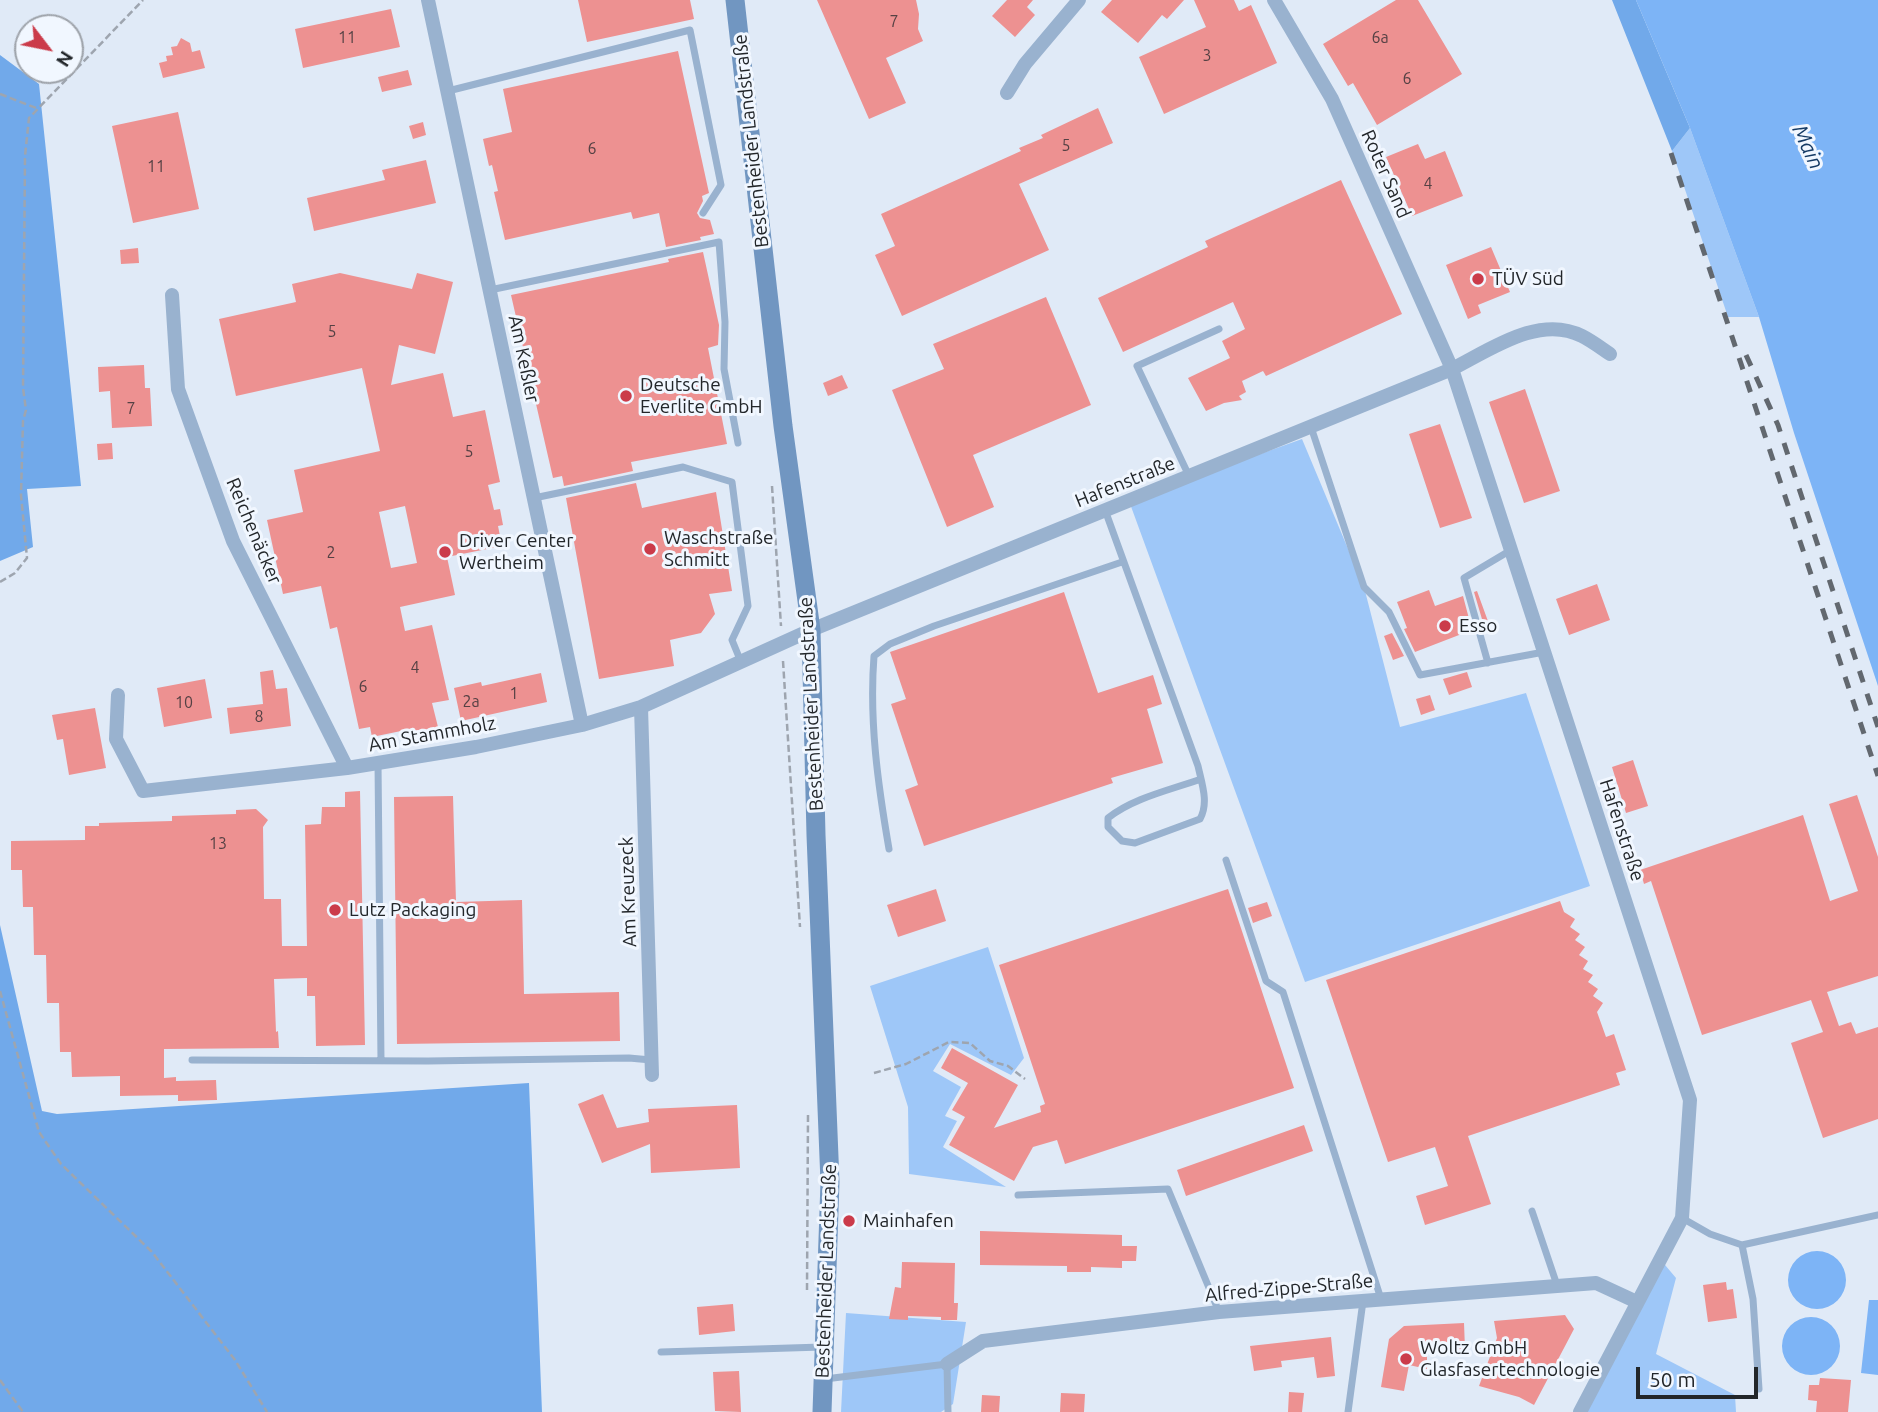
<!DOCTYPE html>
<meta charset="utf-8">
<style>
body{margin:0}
#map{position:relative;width:1878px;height:1412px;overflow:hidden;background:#e0eaf7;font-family:Ubuntu,sans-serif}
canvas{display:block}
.north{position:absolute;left:14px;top:14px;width:70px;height:70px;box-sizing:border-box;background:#f1f7ff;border:2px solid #9ea3aa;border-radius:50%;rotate:122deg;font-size:19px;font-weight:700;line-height:28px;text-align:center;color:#22262a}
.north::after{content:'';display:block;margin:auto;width:24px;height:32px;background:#cb3b4a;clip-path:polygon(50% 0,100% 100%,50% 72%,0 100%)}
.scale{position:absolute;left:1636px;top:1367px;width:122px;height:32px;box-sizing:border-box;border:4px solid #22262a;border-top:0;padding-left:9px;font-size:21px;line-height:24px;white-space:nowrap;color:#22262a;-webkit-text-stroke:5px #f1f7ff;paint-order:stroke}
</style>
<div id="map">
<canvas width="1878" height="1412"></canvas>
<div class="north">N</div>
<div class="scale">50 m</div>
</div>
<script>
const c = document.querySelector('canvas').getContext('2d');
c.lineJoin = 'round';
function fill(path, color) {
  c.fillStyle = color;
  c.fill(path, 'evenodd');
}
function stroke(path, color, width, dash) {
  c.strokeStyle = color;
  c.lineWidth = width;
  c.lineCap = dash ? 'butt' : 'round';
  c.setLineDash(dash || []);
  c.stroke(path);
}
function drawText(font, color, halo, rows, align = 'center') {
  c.font = font + ' Ubuntu,sans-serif';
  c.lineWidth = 6;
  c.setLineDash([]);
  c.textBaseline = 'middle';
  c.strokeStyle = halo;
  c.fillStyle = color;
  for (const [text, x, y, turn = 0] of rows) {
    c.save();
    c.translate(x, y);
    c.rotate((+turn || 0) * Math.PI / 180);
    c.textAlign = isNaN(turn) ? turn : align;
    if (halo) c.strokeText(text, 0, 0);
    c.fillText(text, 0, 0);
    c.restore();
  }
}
fill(new Path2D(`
 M1690,128L1759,317H1728L1672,151Z
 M1302,439L1364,587L1400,727L1526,693L1590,886L1305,982L1129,501Z
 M988,947L1024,1058L1011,1075L950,1044L933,1071L961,1087L945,1116L957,1121L943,1147L1006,1187L909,1174L908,1107L870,986Z
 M1660,1259L1676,1278L1656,1354L1735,1395L1736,1412H1580Z
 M846,1313L966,1322L953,1404L941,1412H841Z`), '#9ec7f8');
fill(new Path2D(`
 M1612,0H1636L1690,128L1672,151Z
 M0,55L39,84L81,486L27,489L33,547L0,561Z
 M0,925L42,1111L57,1114L529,1083L542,1412H0Z`), '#71a9ea');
fill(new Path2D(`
 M1636,0H1878V686L1794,433L1759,317L1690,128Z
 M1788 1280a29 29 0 1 1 58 0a29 29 0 1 1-58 0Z
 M1869,1300H1878V1375L1861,1373Z
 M1782 1346a29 29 0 1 1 58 0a29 29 0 1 1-58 0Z`), '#7db4f6');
fill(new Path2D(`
 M578,0H690L694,19L587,42Z
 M817,0H916L919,14L918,29L923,41L886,58L906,103L869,119Z
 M1007,0H1033L1027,7L1035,15L1015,37L992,16Z
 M1112,0H1184L1167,19L1162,15L1138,43L1101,12Z
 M1194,0H1234L1239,11L1251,5L1277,63L1164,114L1139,57L1206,27Z
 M1396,0H1418L1462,74L1377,125L1353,83L1348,86L1323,44Z
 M391,9L400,47L303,68L295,29Z
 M181,38L190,43L192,52L200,50L205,68L163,78L159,63L167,61L166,56L173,55L171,47L177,46Z
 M678,51L709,193L702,196L703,201L697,213L700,218L710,220L714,234L700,237L701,240L666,247L659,213L633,219L631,212L505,240L494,192L498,191L492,165L489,166L483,139L512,132L503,89Z
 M408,70L412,85L382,92L378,77Z
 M1098,108L1113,143L1019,184L1049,250L902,316L875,255L895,246L881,214L1021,151L1019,148L1043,138L1041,135Z
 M178,112L199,209L133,223L112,126Z
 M423,122L426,135L413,139L409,126Z
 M1418,144L1425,159L1445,151L1463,196L1412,216L1386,157Z
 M426,160L436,203L314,231L307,198L385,180L382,170Z
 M1341,180L1402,314L1266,376L1263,371L1242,381L1246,392L1239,396L1242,400L1224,403L1206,411L1188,378L1230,358L1222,341L1245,329L1233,302L1123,352L1098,298L1208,247L1205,241Z
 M1491,247L1510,292L1478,305L1481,313L1468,319L1446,265Z
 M138,248L139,263L121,264L120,250Z
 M703,252L719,325L718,345L708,348L727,444L631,462L633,471L564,486L562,476L553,478L511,295L669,262L668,259Z
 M340,273L412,289L417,273L453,282L435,354L399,345L391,385L443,373L453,417L485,410L500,482L488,485L494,510L500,509L503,525L498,526L502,546L447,557L455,595L400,607L405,631L432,625L449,700L432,703L438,727L402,735L401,731L372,737L370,727L359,729L337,627L330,629L321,586L283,594L267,520L303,512L294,470L380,451L362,368L236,396L219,319L296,302L292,284ZM405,506L417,563L391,568L379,512Z
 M1046,297L1091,405L973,455L994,507L947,527L892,390L944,369L933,344Z
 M144,365L145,388H150L152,426L112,428L110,391L99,392L98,367Z
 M842,375L848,388L828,396L823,383Z
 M1525,389L1560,491L1524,503L1489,402Z
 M1440,424L1472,518L1440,528L1409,434Z
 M112,443L113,459L98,460L97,444Z
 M636,483L642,508L716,492L732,591L709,594L715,614L701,633L670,640L674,666L599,679L566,498Z
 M1597,584L1610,620L1569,635L1556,599Z
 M1429,590L1435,606L1463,596L1472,630L1415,652L1404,629L1407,628L1397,602Z
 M1477,591L1489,624L1484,626L1474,592Z
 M1064,592L1098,693L1153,675L1162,704L1147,709L1163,763L1111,778L1113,783L924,846L905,790L918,785L891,704L906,699L890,652Z
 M1392,633L1404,656L1393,660L1384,636Z
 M273,670L276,689L287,688L291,726L230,734L227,708L263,704L260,672Z
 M1467,672L1472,687L1449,695L1443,679Z
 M541,673L547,702L461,721L454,688L481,682L482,686Z
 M205,679L212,718L164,727L157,688Z
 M1430,695L1435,710L1421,715L1416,699Z
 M95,708L106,768L69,775L63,739L57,740L52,715Z
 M1633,760L1648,806L1626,813L1612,767Z
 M360,791L365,1045L316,1046L315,996H307V978L274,979L276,1032L278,1031L279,1048L164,1049V1078L176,1077V1081L216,1080L217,1100L178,1101V1095L120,1096V1076L72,1077L71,1052H60L59,1003H47L46,955H34L33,907H23L22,870H11V841L85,840V826H99V823L172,821V816L236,814V810L256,809L268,820L263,827L264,899H281L282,946H307L305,825L321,824L322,807H345V792Z
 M1857,795L1878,857V976L1827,992L1839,1026L1851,1022L1856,1034L1878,1027V1119L1823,1138L1791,1043L1823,1032L1811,1000L1702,1035L1651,881L1644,884L1640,870L1803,815L1830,901L1858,891L1829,804Z
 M453,796L456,902L522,900L524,994L619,992L620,1041L397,1044L394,797Z
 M936,889L946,921L898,937L887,905Z
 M1228,889L1294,1088L1065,1164L1057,1140L1033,1147L1014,1181L949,1145L965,1117L952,1110L968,1083L941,1068L952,1048L1018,1085L994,1128L1041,1112L1040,1106L1045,1104L999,965Z
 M1560,901L1564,912L1575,919L1570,927L1580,934L1575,940L1585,947L1579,955L1588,961L1583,969L1593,975L1588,982L1598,989L1593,996L1603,1003L1597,1012L1606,1037L1614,1034L1626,1070L1616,1073L1620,1085L1468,1136L1491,1204L1425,1225L1416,1196L1448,1186L1435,1147L1388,1162L1326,980Z
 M1267,902L1272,916L1253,923L1248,908Z
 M603,1094L617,1128L649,1122L648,1109L737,1105L740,1168L651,1173L650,1144L602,1163L578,1104Z
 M1304,1125L1313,1151L1186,1196L1177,1170Z
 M980,1231L1122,1235V1246H1137L1136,1261H1122V1268L1091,1267V1272H1067V1266L980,1265Z
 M902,1262L955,1263L954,1303H958L957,1320H941V1317L908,1316V1320L889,1319L895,1287L901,1288Z
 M1726,1282L1727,1290L1733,1289L1737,1318L1708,1322L1703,1285Z
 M733,1304L735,1331L699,1335L697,1307Z
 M1565,1315L1574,1329L1534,1405L1519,1397L1479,1386L1497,1338L1494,1321Z
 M1464,1323L1465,1349L1427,1352V1369L1409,1365L1404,1391L1381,1387L1389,1339L1404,1326Z
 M1331,1337L1335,1376L1317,1378L1314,1357L1281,1361L1282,1367L1254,1371L1250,1346Z
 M739,1371L741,1412L715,1411L713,1372Z
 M1820,1378L1851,1380L1848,1412H1816L1817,1401L1808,1400L1809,1385H1819Z
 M1289,1392L1304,1393L1302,1412H1288Z
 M1061,1393L1085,1394L1084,1412H1060Z
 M982,1395L1000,1396L999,1412H981Z`), '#ed9191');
stroke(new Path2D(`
 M0,94L36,108
 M772,486L781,626
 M0,582L15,573L27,558L21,495L23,421L26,410L23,388L25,156L29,118L143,0
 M783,661L800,927
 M0,991L39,1132L61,1164L152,1252L235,1360L267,1412
 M874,1073L906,1064L949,1042L970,1043L990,1061L1008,1066L1025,1079
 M807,1290L808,1115
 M0,1380L23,1412`), '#9ea5af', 2.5, [7, 3.5]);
stroke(new Path2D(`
 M448,91L690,30L721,185L703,213
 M490,290L719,242L725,322L724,369L738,443
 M1311,427L1364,587L1389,612L1420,675L1544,652
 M1189,476L1137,366L1219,329
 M534,498L683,467L732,482L748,606L732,640L741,662
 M1105,510L1198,766C1202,784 1209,803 1200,819L1135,843L1122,841L1108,827V818C1133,798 1170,790 1201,779
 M1488,663L1464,578L1511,550
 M378,763L381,1061
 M889,849C878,785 869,721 874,656L890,644L934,626L1122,562
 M1226,860L1266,981L1283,992L1381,1299
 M192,1060L428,1061L629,1058L651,1060
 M1018,1195L1168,1189L1219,1312
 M1532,1211L1557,1285
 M1682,1218L1710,1234L1742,1245L1878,1215
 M1742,1245L1753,1299L1759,1389
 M661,1352L822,1347
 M825,1379L947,1364L948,1412
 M1348,1412L1363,1301`), '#99b2cf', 7);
stroke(new Path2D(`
 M428,0L582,725
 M1274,0L1332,99L1452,369C1490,350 1539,314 1582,336C1592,341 1601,348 1610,354
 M1007,93L1025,64L1079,0
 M172,295L178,389L233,541L347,768
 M118,695L116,739L143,791L347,768L476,747L582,725L641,707L811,630L1452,369L1690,1100L1682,1218L1580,1412
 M641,707L652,1075
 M947,1364L983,1341L1219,1312L1596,1283L1637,1302`), '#99b2cf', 14);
stroke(new Path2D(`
 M735,0L783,426L811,630L816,835L830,1182L822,1412`), '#7196c1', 19);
stroke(new Path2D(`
 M1671,153L1878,776
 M1746,355L1778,425L1878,727`), '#62686f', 5, [12, 12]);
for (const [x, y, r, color] of [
 [1478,279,7,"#cb3b4a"],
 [626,396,7,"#cb3b4a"],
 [650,549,7,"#cb3b4a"],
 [445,552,7,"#cb3b4a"],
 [1445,626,7,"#cb3b4a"],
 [335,910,7,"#cb3b4a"],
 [849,1221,7,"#cb3b4a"],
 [1406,1359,7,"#cb3b4a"]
]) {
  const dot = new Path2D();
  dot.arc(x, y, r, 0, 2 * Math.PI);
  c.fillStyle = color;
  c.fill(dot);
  stroke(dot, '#f1f7ff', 2.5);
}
drawText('16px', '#554144', null, [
 ["7",894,22],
 ["11",347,38],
 ["6a",1380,38],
 ["3",1207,56],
 ["6",1407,79],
 ["5",1066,146],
 ["6",592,149],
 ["11",156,167],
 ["4",1428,184],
 ["5",332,332],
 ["7",131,409],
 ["5",469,452],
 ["2",331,553],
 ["4",415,668],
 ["6",363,687],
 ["1",514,694],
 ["2a",471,702],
 ["10",184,703],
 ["8",259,717],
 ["13",218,844]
]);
drawText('19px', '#22262a', '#f1f7ff', [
 ["Bestenheider Landstraße",751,141,-96],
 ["Roter Sand",1386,174,66],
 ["Am Keßler",524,359,78],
 ["Hafenstraße",1125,482,-22],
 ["Reichenäcker",254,531,67],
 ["Bestenheider Landstraße",811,704,-93],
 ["Am Stammholz",432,734,-10],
 ["Hafenstraße",1622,830,72],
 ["Am Kreuzeck",628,892,-92],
 ["Bestenheider Landstraße",826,1271,-88],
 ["Alfred-Zippe-Straße",1289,1288,-5]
]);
drawText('19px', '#22262a', '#f1f7ff', [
 ["TÜV Süd",1492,279],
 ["Deutsche",640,385],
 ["Everlite GmbH",640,407],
 ["Waschstraße",664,538],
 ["Schmitt",664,560],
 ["Driver Center",459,541],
 ["Wertheim",459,563],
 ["Esso",1459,626],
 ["Lutz Packaging",349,910],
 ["Mainhafen",863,1221],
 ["Woltz GmbH",1420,1348],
 ["Glasfasertechnologie",1420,1370]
], 'left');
drawText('italic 21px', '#143a64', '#f1f7ff', [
 ["Main",1808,147,65]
]);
</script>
